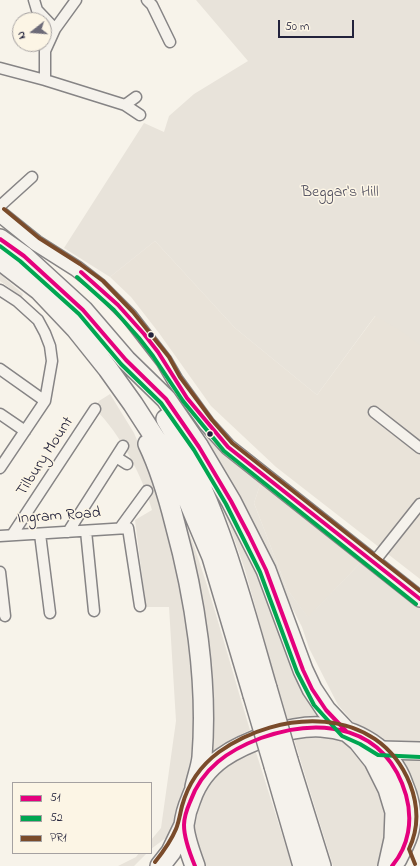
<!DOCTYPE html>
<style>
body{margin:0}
#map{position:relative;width:420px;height:866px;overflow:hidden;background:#f7f3ea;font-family:"Indie Flower",sans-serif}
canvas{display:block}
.legend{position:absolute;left:12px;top:782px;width:140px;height:72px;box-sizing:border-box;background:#fcf5e5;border:1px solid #a5a1a1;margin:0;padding:5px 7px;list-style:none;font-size:12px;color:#22223b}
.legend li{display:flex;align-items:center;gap:8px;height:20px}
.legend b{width:20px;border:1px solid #a5a1a1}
.north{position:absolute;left:12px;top:12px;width:40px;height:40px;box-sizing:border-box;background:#fcf5e5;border:1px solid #a5a1a1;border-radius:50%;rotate:253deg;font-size:11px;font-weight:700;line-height:16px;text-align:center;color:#22223b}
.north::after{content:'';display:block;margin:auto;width:14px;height:18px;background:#6d6b78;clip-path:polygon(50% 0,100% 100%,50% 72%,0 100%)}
.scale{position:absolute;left:278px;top:20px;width:76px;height:18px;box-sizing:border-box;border:2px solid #22223b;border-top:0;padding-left:5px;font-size:12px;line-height:14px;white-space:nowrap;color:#22223b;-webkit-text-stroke:3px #fcf5e5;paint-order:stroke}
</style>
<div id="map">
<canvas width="420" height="866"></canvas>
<ul class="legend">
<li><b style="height:5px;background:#e5007d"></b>51</li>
<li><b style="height:5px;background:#00a651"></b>52</li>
<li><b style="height:5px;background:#7a4b2a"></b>PR1</li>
</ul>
<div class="north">N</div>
<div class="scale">50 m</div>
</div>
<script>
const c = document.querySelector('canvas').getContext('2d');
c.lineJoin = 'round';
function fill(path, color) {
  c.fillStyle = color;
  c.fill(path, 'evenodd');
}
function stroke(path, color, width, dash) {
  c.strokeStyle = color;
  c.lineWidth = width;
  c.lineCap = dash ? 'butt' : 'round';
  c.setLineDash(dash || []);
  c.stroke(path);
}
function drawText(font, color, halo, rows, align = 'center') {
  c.font = font + ' "Indie Flower",sans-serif';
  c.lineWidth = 3;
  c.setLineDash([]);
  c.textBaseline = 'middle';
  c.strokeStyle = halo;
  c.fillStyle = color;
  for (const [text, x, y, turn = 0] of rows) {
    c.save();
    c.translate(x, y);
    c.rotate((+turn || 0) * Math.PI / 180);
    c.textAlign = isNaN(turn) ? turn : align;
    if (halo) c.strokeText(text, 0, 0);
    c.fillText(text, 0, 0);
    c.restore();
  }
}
fill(new Path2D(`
 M155,241L235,328L317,395L382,307L420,336V579L276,467L211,406L159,333L131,297L110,277Z
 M261,482L364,559L308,618L287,589L254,503Z`), '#e9e3d9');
fill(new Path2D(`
 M196,0H420V345L401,331L375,316L317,395L235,328L155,241L110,277L64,248L144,123L164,132L169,116L194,94L248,61Z
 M0,274L23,294L22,297L0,281Z
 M110,394L134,433L153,478L169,529L185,604L193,677L195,726L189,771L171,834L151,849V840L161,828L176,721L169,607H146L135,520L152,510C142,475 121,435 95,409L99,401Z
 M190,415C211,441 235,463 261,482L254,503L287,589L308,617L364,559L420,606V744L386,742L361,731L338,705L309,648L302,627L283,590L247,510L187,418Z
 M203,465L226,503L322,719L287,721L245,570L229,524Z
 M175,495C206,572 226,651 250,730C231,738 218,749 203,763Z
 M313,734C319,735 328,735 334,738C365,750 390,798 387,831C385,843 382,854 378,866H333L293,736Z
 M254,746L292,866H204L196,850L193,822L202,788L228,759Z
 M396,754L420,756V804L416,810Z
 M139,853H147L134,866H118L136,857Z`), '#e8e3da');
const street = new Path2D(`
 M34,0L37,10L55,29
 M147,0L152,5L170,42
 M0,68L45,80L125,105L140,115
 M45,80V51L55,29L76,0
 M125,105L136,97
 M0,206L32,177
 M0,290L17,301L38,320L45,333L50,346L52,361L45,401L0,468
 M0,369L45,401
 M374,412L420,448
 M0,414L25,431
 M116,457L127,464
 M120,528L147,491
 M86,531L94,611
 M68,532L123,446
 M40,534L50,613
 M12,535L95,409
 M0,536L128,528L140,606
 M374,562L420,504
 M0,572L5,616`);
const secondary = new Path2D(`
 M0,214L36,243L77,269L99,286L129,316L164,361L175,380L207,424L228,447L420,599`);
const primary = new Path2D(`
 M381,750L420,751`);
const highway = new Path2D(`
 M0,239L24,256L83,310L126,360L166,399L199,447L231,501L266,570L303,670L312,689L326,710L346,731L358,741L374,761L388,789L395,812L394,839L388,866
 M0,260L39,290L76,329L108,369L133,404L175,469L212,557L253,695
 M166,419C217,502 240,595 267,688
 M148,444C160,469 168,496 175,524C195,597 208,681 202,757C201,767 197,777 195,787
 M288,760L321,866
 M274,766L303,866
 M160,866L171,852L184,825
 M195,866C191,855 184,836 184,825C185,816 188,806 191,799C204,762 235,747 270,735C286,730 304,726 321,727C357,729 391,750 403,784C409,798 413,816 409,831C407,841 401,850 397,859`);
stroke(street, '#868485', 13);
stroke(secondary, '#868485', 18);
stroke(primary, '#868485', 20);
stroke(highway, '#868485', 22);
stroke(street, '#f5f2ec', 10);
stroke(secondary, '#f5f2ec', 15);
stroke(primary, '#f5f2ec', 17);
stroke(highway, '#f5f2ec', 19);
const highwayBridge = new Path2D(`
 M267,688L288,760
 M253,695L274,766`);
stroke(highwayBridge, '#868485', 22, []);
stroke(highwayBridge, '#f5f2ec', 19);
stroke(new Path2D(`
 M0,239L24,256L83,310L126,360L166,399L199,447L231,501L249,535L266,570L303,670L312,689L326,710L346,731
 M81,272L118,305L144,334L158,352L187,398L228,447L420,599
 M195,866C190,854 184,839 184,825C184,818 187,809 190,802C202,768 229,750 261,738C322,716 386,726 406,795C413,820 409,846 392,866`), '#e5007d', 4);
stroke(new Path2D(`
 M0,246L20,261L79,314L121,364L161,403L194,450L226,504L260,572L297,672L314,705L342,736L360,744L378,755L420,757
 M77,277L114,310L139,338L153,356L183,401L224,451L416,604`), '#00a651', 4);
stroke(new Path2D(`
 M4,209L39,238L80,264L103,281L133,312L169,357L180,377L212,420L232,443L420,591
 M155,862C163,852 171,841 176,829C179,822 180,814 182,806C188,784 200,766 219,752C279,709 378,704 410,784C418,805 419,828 409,849L415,864`), '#7a4b2a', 4);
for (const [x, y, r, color] of [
 [151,335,3.5,"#22223b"],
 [210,434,3.5,"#22223b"]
]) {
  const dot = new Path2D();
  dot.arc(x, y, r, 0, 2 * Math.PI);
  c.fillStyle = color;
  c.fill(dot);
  stroke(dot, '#fcf5e5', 1.5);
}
drawText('16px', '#504f5f', '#fcf5e5', [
 ["Beggar's Hill",340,193]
]);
drawText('16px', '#22223b', '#fcf5e5', [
 ["Tilbury Mount",46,457,-57],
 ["Ingram Road",59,517,-4]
]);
</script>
